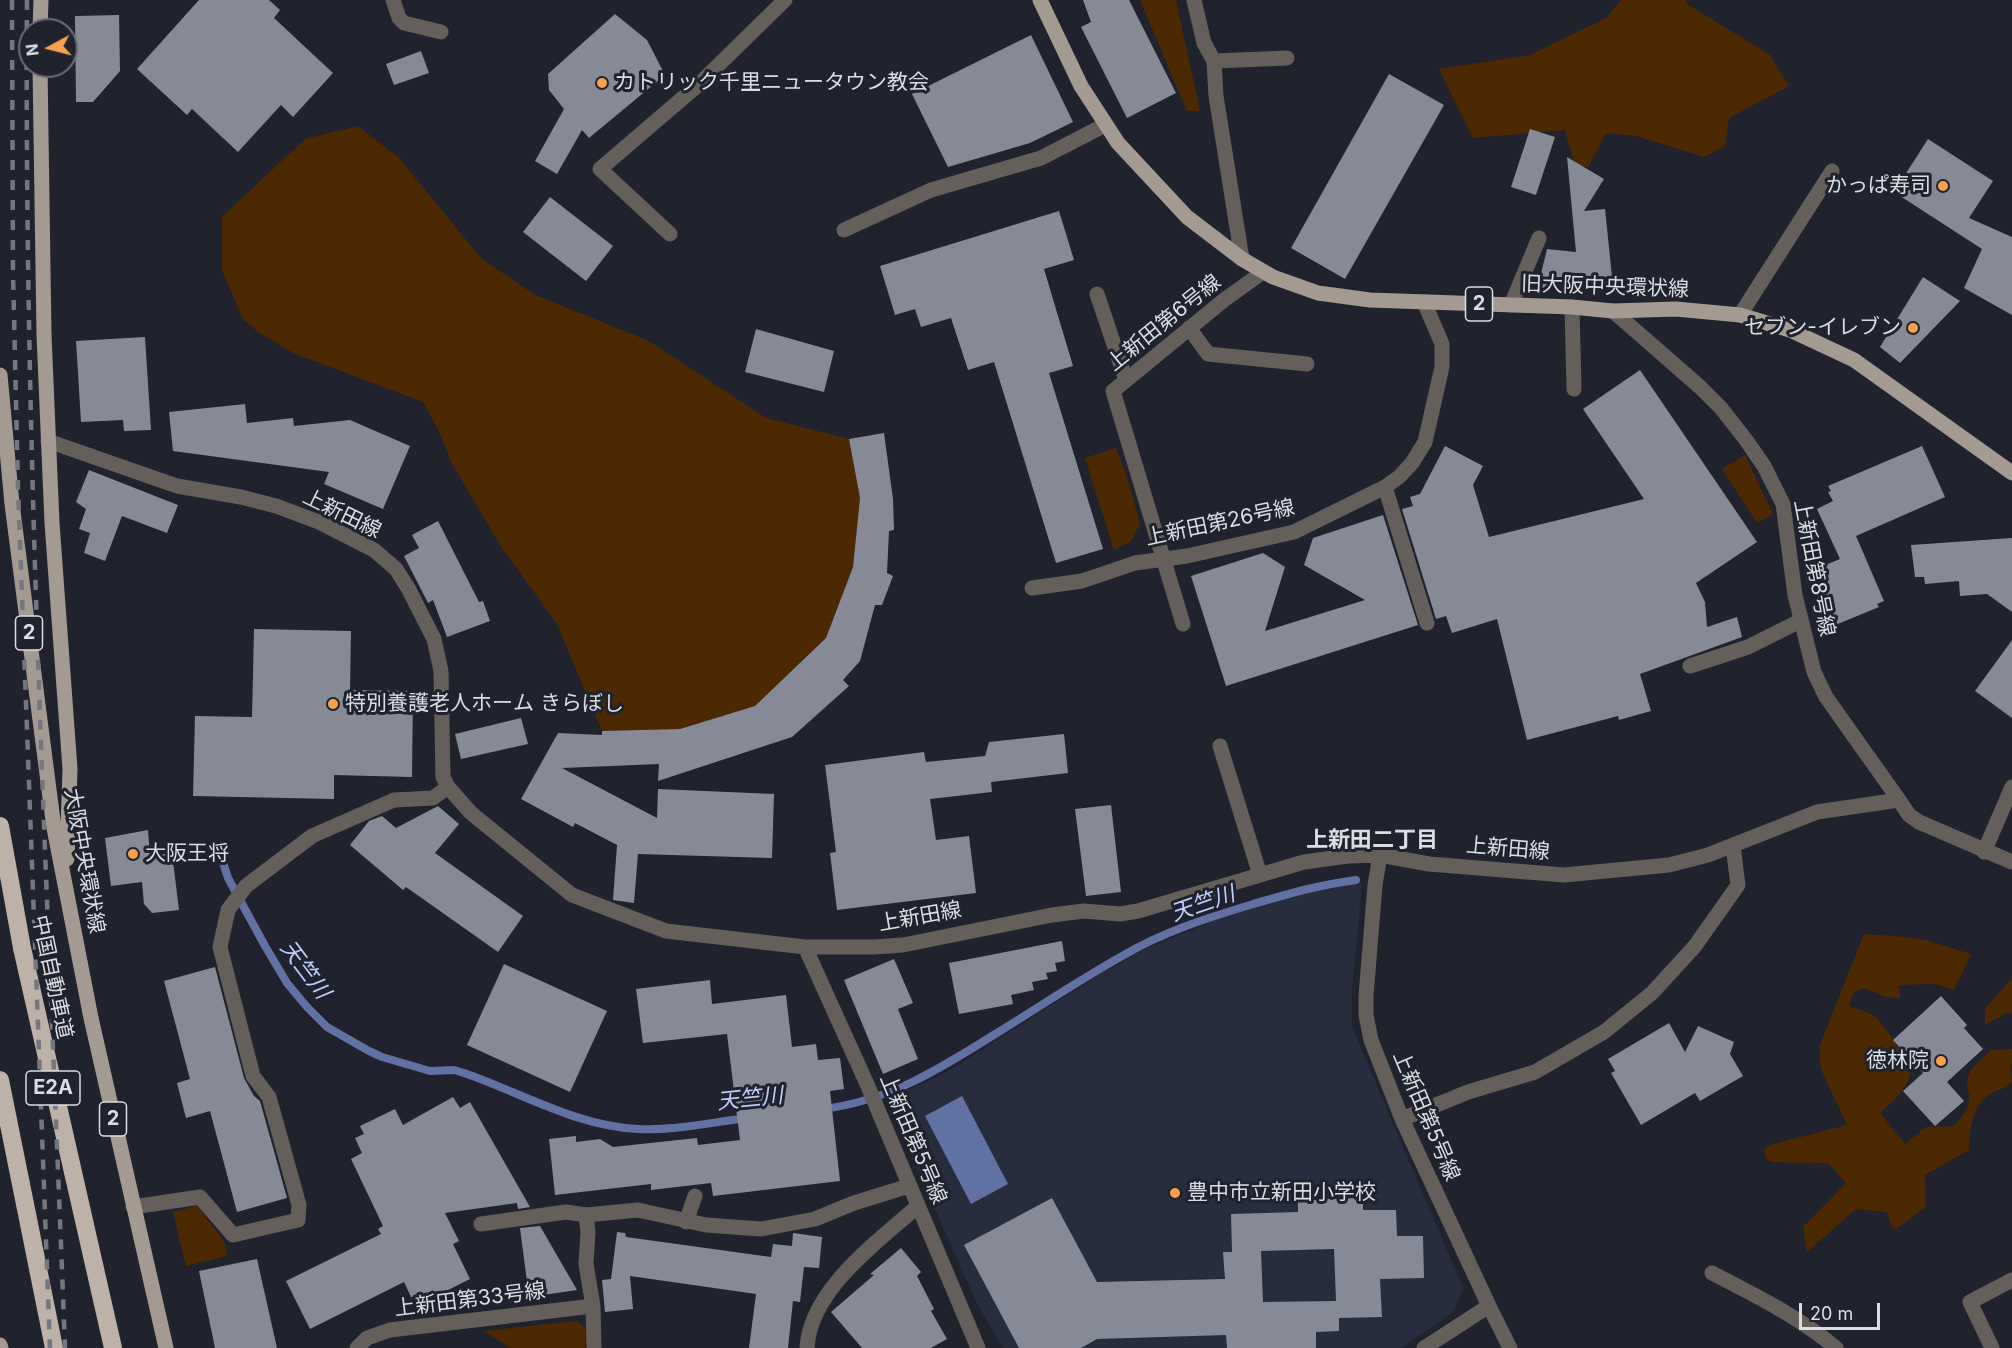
<!DOCTYPE html>
<meta charset="utf-8">
<style>
body{margin:0}
#map{position:relative;width:2012px;height:1348px;overflow:hidden;background:#20232e;font-family:Inter,sans-serif}
canvas{display:block}
.north{position:absolute;left:18px;top:18px;width:60px;height:60px;box-sizing:border-box;background:#20232e;border:2px solid #6a6d77;border-radius:50%;rotate:263deg;font-size:16px;font-weight:700;line-height:24px;text-align:center;color:#dadde4}
.north::after{content:'';display:block;margin:auto;width:21px;height:27px;background:#f9a04c;clip-path:polygon(50% 0,100% 100%,50% 72%,0 100%)}
.scale{position:absolute;left:1799px;top:1303px;width:81px;height:27px;box-sizing:border-box;border:3px solid #dadde4;border-top:0;padding-left:8px;font-size:18px;line-height:21px;white-space:nowrap;color:#dadde4;-webkit-text-stroke:4px #20232e;paint-order:stroke}
</style>
<div id="map">
<canvas width="2012" height="1348"></canvas>
<div class="north">N</div>
<div class="scale">20 m</div>
</div>
<script>
const c = document.querySelector('canvas').getContext('2d');
c.lineJoin = 'round';
function fill(path, color) {
  c.fillStyle = color;
  c.fill(path, 'evenodd');
}
function stroke(path, color, width, dash) {
  c.strokeStyle = color;
  c.lineWidth = width;
  c.lineCap = dash ? 'butt' : 'round';
  c.setLineDash(dash || []);
  c.stroke(path);
}
function drawText(font, color, halo, rows, align = 'center') {
  c.font = font + ' Inter,"Noto Sans JP",sans-serif';
  c.lineWidth = 6;
  c.setLineDash([]);
  c.textBaseline = 'middle';
  c.strokeStyle = halo;
  c.fillStyle = color;
  for (const [text, x, y, turn = 0] of rows) {
    c.save();
    c.translate(x, y);
    c.rotate((+turn || 0) * Math.PI / 180);
    c.textAlign = isNaN(turn) ? turn : align;
    if (halo) c.strokeText(text, 0, 0);
    c.fillText(text, 0, 0);
    c.restore();
  }
}
fill(new Path2D(`
 M1362,883L1352,990V1027L1463,1288L1455,1310L1402,1348H1003L977,1304L886,1098L920,1085L953,1068L1099,975L1143,950L1228,915L1305,892Z`), '#282d3d');
fill(new Path2D(`
 M1140,0H1176L1200,111H1187Z
 M1621,0H1686L1687,4L1770,55L1789,86L1729,118L1725,146L1704,157L1636,136L1606,133L1588,167L1575,165L1565,130L1473,138L1439,69L1530,55L1606,18Z
 M358,126L399,158L481,258L535,295L649,341L766,418L849,439L860,498L853,567L826,638L755,706L680,729L602,731L557,624L500,545L450,460L440,433L423,402L293,353L258,332L243,319L222,270V217L305,139Z
 M1116,448L1129,483L1140,524L1130,542L1114,550L1085,458Z
 M1745,455L1773,514L1757,523L1722,469Z
 M1864,934L1896,936L1926,940L1971,954L1954,990L1936,984L1899,985L1900,998L1886,997L1864,988L1853,993L1849,1006C1857,1009 1869,1012 1876,1017C1879,1019 1910,1063 1911,1067C1913,1083 1891,1104 1880,1113L1905,1144L1926,1127L1954,1126C1962,1118 1970,1107 1969,1096C1969,1091 1966,1086 1967,1081C1968,1069 1983,1058 1991,1050L2012,1049V1064L2010,1065L2012,1081C2008,1088 2003,1088 1996,1091C1972,1101 1970,1127 1969,1150L1925,1175L1926,1207L1896,1229L1892,1228L1887,1212L1856,1209L1807,1252L1803,1227L1846,1183L1828,1163L1771,1162L1766,1159L1764,1149L1770,1145L1847,1125L1823,1074L1820,1064V1045Z
 M2012,978V1014L2008,1012L1985,1025V1009Z
 M197,1206L224,1241L227,1256L186,1266L173,1212Z
 M577,1321L585,1328V1348H511L484,1331Z`), '#4d2902');
fill(new Path2D(`
 M962,1096L1008,1184L971,1204L925,1116Z`), '#6171a4');
stroke(new Path2D(`
 M218,847L228,878L265,946L287,983L307,1007L327,1027L369,1051L382,1057L430,1071L454,1070L464,1073C522,1093 576,1126 638,1129C674,1131 712,1122 748,1118
 M823,1109C888,1101 938,1070 992,1036C1036,1009 1079,980 1124,955C1163,932 1207,918 1250,905C1287,894 1318,885 1356,880`), '#6171a4', 8);
fill(new Path2D(`
 M199,0H269L280,10L274,18L333,73L293,117L281,105L238,152L192,109L187,115L137,69Z
 M1083,0H1129L1176,93L1127,118L1081,27L1091,22Z
 M615,14L647,40L665,75L589,138L582,130L557,174L535,161L564,109L549,90L548,74Z
 M119,15L120,71L93,102H76L75,16Z
 M1031,35L1073,122L1030,143L948,167L912,94Z
 M421,51L429,73L394,85L386,64Z
 M1389,74L1444,105L1345,279L1291,248Z
 M1530,129L1555,137L1536,195L1511,187Z
 M1928,139L1993,181L1969,218L2012,237V315L1964,288L1982,249L1894,192Z
 M1567,157L1604,179L1584,211L1605,209L1612,277L1570,281L1537,290L1547,249L1576,252Z
 M550,197L613,246L586,281L523,232Z
 M1059,211L1074,260L1044,269L1073,366L1049,373L1103,549L1056,563L994,362L968,370L951,318L921,327L915,309L895,315L880,266Z
 M1923,277L1960,301L1900,363L1880,347Z
 M756,329L834,351L824,392L745,372Z
 M145,337L151,430L124,431L123,420L81,422L76,341Z
 M1640,370L1757,542L1696,583L1705,602L1707,627L1737,617L1742,637L1640,674L1651,711L1619,720L1618,716L1527,740L1497,619L1452,633L1446,616L1436,619L1402,509L1413,506L1410,497L1420,494L1445,446L1483,466L1473,485L1489,537L1644,499L1583,409Z
 M245,404L247,423L293,418L294,426L350,420L410,446L383,509L324,484L329,472L173,451L169,412Z
 M884,433L893,499L894,530L889,531L887,573L893,576L882,605H875L860,661L843,680L849,686L792,737L658,781L659,764L562,768L657,818L658,789L774,794L772,858L638,854L634,903L613,900L617,845L575,823L573,827L521,799L558,733L602,735V731L680,729L755,706L826,638L853,567L860,498L849,439Z
 M1922,446L1945,497L1856,536L1884,601L1877,604L1879,607L1828,628L1814,595L1823,591L1815,572L1821,570L1820,567L1840,559L1817,509L1833,501L1828,492L1831,491L1828,486Z
 M89,470L178,505L167,533L122,516L105,561L84,553L90,533L79,529L86,509L76,502Z
 M1383,515L1418,625L1226,686L1191,576L1263,553L1285,567L1265,631L1365,600L1304,565L1313,538Z
 M438,521L479,602L483,601L490,621L447,637L433,600L428,603L404,556L419,548L412,535Z
 M2012,538V612L1987,594L1960,596L1959,581L1925,584L1924,577H1915L1911,545Z
 M254,629L351,631L350,690L413,691L412,777L334,775V799L193,796L195,716L252,717Z
 M2012,640V718L1975,691Z
 M521,718L528,744L461,759L455,734Z
 M1064,734L1068,773L991,782L992,792L930,799L936,840L969,836L976,893L837,910L830,853L836,852L825,765L924,752L926,762L985,756L989,742Z
 M1111,805L1121,892L1086,896L1075,809Z
 M438,806L459,824L435,853L523,916L498,952L406,887L403,890L350,845L369,821L382,816L396,828Z
 M148,830L150,856L172,853L179,910L152,913L144,904L142,882L111,886L105,838Z
 M1062,941L1065,961L1055,963L1057,971L1046,973L1048,979L1032,982L1034,990L1011,995L1013,1004L959,1014L949,963Z
 M894,959L913,1003L898,1009L918,1059L883,1074L844,980Z
 M504,964L607,1011L570,1092L467,1045Z
 M215,967L244,1078L254,1096L260,1101L287,1198L237,1212L210,1111L186,1118L177,1083L190,1079L164,981Z
 M710,980L712,1004L786,995L792,1047L816,1044L818,1060L840,1058L844,1089L830,1091L840,1181L713,1196L711,1183L651,1190V1184L555,1195L549,1139L576,1136V1142L600,1139L613,1147L697,1138L698,1145L740,1140L727,1034L643,1043L636,989Z
 M1941,996L1967,1025L1964,1028L1983,1049L1947,1082L1964,1101L1935,1126L1903,1091L1923,1073L1893,1040Z
 M1669,1023L1685,1052L1698,1026L1734,1042L1730,1054L1743,1076L1700,1101L1695,1093L1641,1125L1611,1073L1615,1071L1608,1059Z
 M453,1097L460,1108L470,1102L530,1207L518,1209L517,1203L445,1213L459,1241L453,1244L470,1279L442,1293L411,1297L404,1282L310,1329L286,1281L381,1234L378,1229L383,1226L351,1159L362,1153L355,1138L364,1134L360,1126L395,1109L403,1125Z
 M1052,1198L1097,1282L1225,1279L1223,1252H1232L1231,1214L1298,1212V1200L1363,1198V1210H1396L1397,1236H1423L1424,1278L1380,1279L1382,1317L1339,1318V1331L1316,1332V1348H1227L1226,1335L1097,1339L1081,1348H1019L964,1245ZM1334,1249L1336,1301L1263,1302L1261,1251Z
 M540,1226L577,1290L529,1297L520,1228Z
 M617,1232L625,1233L626,1237L771,1257L773,1244L792,1246L793,1233L822,1237L819,1268L804,1267L800,1302L793,1301L788,1348H749L756,1294L630,1276L633,1309L605,1312L602,1280L611,1279Z
 M901,1248L921,1272L917,1276L934,1309L931,1311L947,1339L931,1348H862L831,1312L874,1275L870,1274Z
 M257,1259L277,1348H215L199,1271Z`), '#868a97');
stroke(new Path2D(`
 M1194,0L1204,43L1214,61L1216,96L1242,259
 M1214,61L1287,58
 M844,230L931,190L1041,158L1105,125
 M1097,294L1126,380
 M1511,305L1539,238
 M1572,307L1574,389
 M1740,315L1832,171
 M1690,666L1748,647L1800,621
 M133,1207L200,1197L233,1235L298,1220L299,1205L269,1097L253,1076L220,947L228,910L246,886L312,836L394,800L433,798L448,787
 M481,1224L566,1212L586,1215L638,1210L706,1225L761,1229L815,1219L854,1203L909,1186`), '#645f5b', 15);
stroke(new Path2D(`
 M393,0L399,18L404,23L441,32
 M670,234L600,169L698,85L785,0
 M1613,311L1700,387L1721,408L1746,440L1764,466L1783,504L1795,595L1814,672L1826,697L1899,800
 M1189,328L1208,354L1307,364
 M48,441L177,486L241,497L276,506L319,522L374,550L396,569L408,588L434,639L441,671L443,777L448,787L471,813L572,895L666,931L805,947H874L903,945L1052,915L1084,911L1120,914L1138,911L1304,862L1348,856L1380,855L1429,864L1564,875L1669,865L1708,855L1817,812L1899,800L1909,815L1919,822L2012,862
 M1385,487L1427,623
 M1032,588L1082,581L1135,563L1187,556L1294,532L1385,487L1399,477L1412,463L1425,442L1442,367V344L1424,302
 M1183,624L1113,391L1224,300L1263,272
 M1220,746L1260,875
 M1984,852L2012,787
 M1380,855L1375,885L1366,996V1015L1371,1040L1402,1119L1489,1306L1424,1348
 M805,947L867,1084L978,1348
 M1402,1119L1468,1092L1535,1072L1604,1032L1652,993L1695,946L1738,885L1733,846
 M586,1215L588,1232L586,1264L593,1306L594,1348
 M686,1222L695,1196
 M1712,1273C1755,1295 1799,1317 1836,1348
 M1489,1306L1510,1348
 M357,1348L367,1338L390,1330L593,1306
 M807,1348C810,1290 877,1242 918,1206
 M1992,1348L1970,1302L2012,1280`), '#645f5b', 15);
stroke(new Path2D(`
 M1040,0L1081,86L1118,143L1187,217L1242,259L1273,277L1318,293L1370,300L1572,307L1613,311L1676,309L1740,315L1790,330L1854,360L2012,473
 M40,30L41,0
 M40,66L44,335L52,523L70,769L67,859
 M0,375L12,504L54,828L91,1018L166,1348
 M0,1345L1,1348`), '#a49a92', 15);
stroke(new Path2D(`
 M0,826L22,948L113,1348
 M0,1080L54,1348`), '#beb1a7', 18);
stroke(new Path2D(`
 M12,0L13,272L18,488L50,1348
 M27,0C24,450 48,899 65,1348`), '#747780', 4.5, [10, 10]);
for (const [x, y, r, color] of [
 [602,83,6,"#f9a04c"],
 [1943,186,6,"#f9a04c"],
 [1913,328,6,"#f9a04c"],
 [333,704,6,"#f9a04c"],
 [133,854,6,"#f9a04c"],
 [1941,1061,6,"#f9a04c"],
 [1175,1193,6,"#f9a04c"]
]) {
  const dot = new Path2D();
  dot.arc(x, y, r, 0, 2 * Math.PI);
  c.fillStyle = color;
  c.fill(dot);
  stroke(dot, '#20232e', 2);
}
for (const [x, y, w] of [
 [1479,304,27],
 [29,633,27],
 [53,1088,54],
 [113,1119,27]
]) {
  const box = new Path2D();
  box.roundRect(x - w / 2, y - 17, w, 34, 4.5);
  c.fillStyle = '#20232e';
  c.fill(box);
  stroke(box, '#dadde4', 1.5);
}
drawText('bold 20px', '#dadde4', null, [
 ["2",1479,304],
 ["2",29,633],
 ["E2A",53,1088],
 ["2",113,1119]
]);
drawText('21px', '#dadde4', '#20232e', [
 ["カトリック千里ニュータウン教会",614,83],
 ["かっぱ寿司",1931,186,"right"],
 ["セブン-イレブン",1901,328,"right"],
 ["特別養護老人ホーム きらぼし",345,704],
 ["大阪王将",145,854],
 ["徳林院",1929,1061,"right"],
 ["豊中市立新田小学校",1187,1193]
], 'left');
drawText('21px', '#dadde4', '#20232e', [
 ["旧大阪中央環状線",1605,287,2],
 ["上新田第6号線",1164,323,-39],
 ["上新田線",342,514,26],
 ["上新田第26号線",1220,523,-12],
 ["上新田第8号線",1814,568,79],
 ["上新田線",1508,849,5],
 ["大阪中央環状線",84,861,80],
 ["上新田線",920,917,-10],
 ["中国自動車道",52,977,78],
 ["上新田第5号線",1426,1116,67],
 ["上新田第5号線",913,1139,67],
 ["上新田第33号線",470,1300,-7]
]);
drawText('bold 22px', '#dadde4', '#20232e', [
 ["上新田二丁目",1372,840]
]);
drawText('italic 22px', '#becefc', '#20232e', [
 ["天竺川",1203,904,-19],
 ["天竺川",305,970,53],
 ["天竺川",750,1099,-6]
]);
</script>
